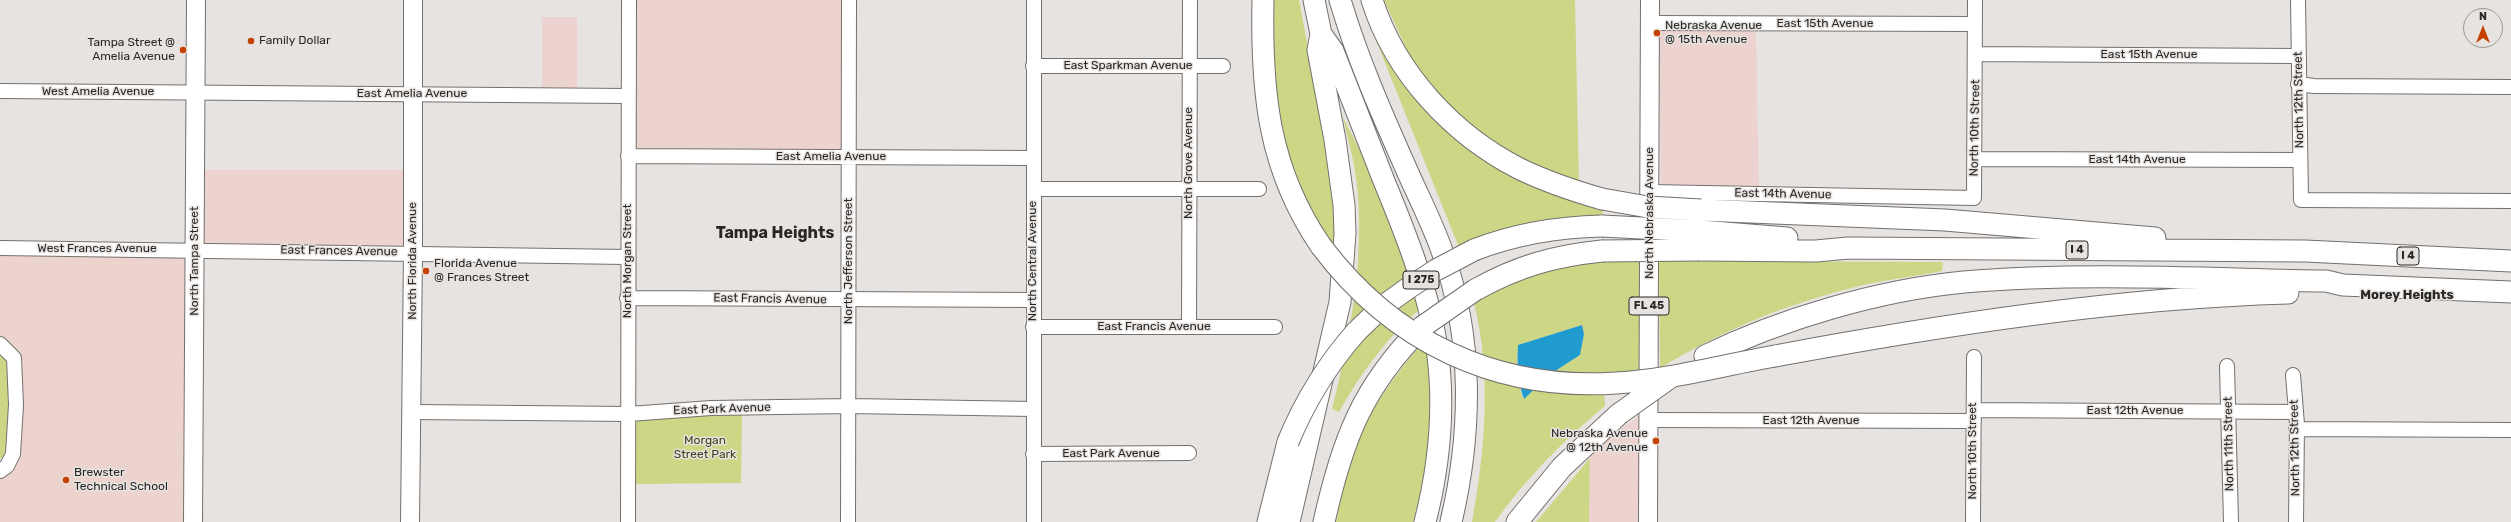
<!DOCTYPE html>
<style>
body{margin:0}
#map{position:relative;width:2511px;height:522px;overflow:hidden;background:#e7e3e0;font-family:Rubik,sans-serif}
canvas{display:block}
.north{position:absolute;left:2463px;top:8px;width:40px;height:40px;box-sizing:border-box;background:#e7e3e0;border:1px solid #9b9896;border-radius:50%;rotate:0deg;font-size:11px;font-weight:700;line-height:16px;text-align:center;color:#292827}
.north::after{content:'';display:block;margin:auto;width:14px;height:18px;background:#c64000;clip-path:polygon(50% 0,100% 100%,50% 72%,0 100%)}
</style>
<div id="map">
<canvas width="2511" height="522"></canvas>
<div class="north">N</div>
</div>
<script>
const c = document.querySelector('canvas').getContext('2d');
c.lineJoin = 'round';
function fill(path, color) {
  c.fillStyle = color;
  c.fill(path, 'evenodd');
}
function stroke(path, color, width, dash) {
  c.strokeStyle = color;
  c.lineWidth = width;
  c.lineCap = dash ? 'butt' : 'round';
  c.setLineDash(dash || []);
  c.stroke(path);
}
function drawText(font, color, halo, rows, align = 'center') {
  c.font = font + ' Rubik,sans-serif';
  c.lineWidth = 3;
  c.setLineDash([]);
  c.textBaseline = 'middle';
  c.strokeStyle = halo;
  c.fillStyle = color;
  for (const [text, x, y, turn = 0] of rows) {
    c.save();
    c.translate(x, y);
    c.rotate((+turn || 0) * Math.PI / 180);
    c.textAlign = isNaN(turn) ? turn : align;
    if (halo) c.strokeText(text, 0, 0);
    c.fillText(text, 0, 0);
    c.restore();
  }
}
fill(new Path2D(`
 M542,17H577V96L542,95Z
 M1756,28L1759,191L1661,189L1659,29Z
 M196,170H411V251L195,247Z
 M1647,410L1646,522H1589L1590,452Z`), '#edd3cf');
fill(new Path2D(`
 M634,0H841V150L631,152Z
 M0,249L193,250L191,522H0V477H3L17,462L18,387L0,339Z`), '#edd3cd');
fill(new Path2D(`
 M1273,0H1299C1314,83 1335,167 1335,252C1304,200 1279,146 1273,85C1271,57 1273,28 1273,0Z
 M1384,0H1575L1579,185L1508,154L1458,116L1423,77L1411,59Z
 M1373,21L1422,101L1603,207L1602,219L1460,250L1369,23Z
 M1343,117L1366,163L1404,257L1419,310C1385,340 1361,373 1339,412L1332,409C1351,334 1368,242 1354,165C1351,149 1346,133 1343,117Z
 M1641,261L1642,373L1603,377L1605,406C1564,440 1526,478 1495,522H1472C1485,450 1492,375 1474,303C1536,269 1571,262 1641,261ZM1582,325L1584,334L1580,355L1549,375L1523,398C1516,381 1517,363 1518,345Z
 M1659,261L1943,262L1942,271C1916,276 1890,279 1864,285C1788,303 1727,328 1660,368Z
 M1419,346L1427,352C1433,413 1429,464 1413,522H1336C1342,495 1347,467 1357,442C1371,406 1396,376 1419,346Z
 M0,353L9,360L10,389L6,453L0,459Z
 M742,411L741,483L633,484L636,420Z
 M1590,458L1589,522H1536Z`), '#cdd685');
fill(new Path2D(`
 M1582,325L1584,334L1580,355L1549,375L1524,399C1517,381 1517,363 1518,345Z`), '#209bcf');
const minor = new Path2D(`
 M1034,0V522
 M2298,0L2301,200L2511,201
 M1650,23L1975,24
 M1975,54L2298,56
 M1033,66H1223
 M2298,84L2314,86L2511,87
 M0,91L628,96
 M628,156L1033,158
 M1975,159L2300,160
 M1034,189H1259
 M1650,192L1974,198L1975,0
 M0,248L627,257
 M627,298L1033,300
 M1033,327H1275
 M1189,327L1190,0
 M0,344L14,358L16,405L13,454L7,466L0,471
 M2227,366L2231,522
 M2293,375L2297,424L2296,522
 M1974,410L2296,412
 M412,412L629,414L711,408L850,406L1033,409
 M1649,420L1974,421
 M2296,429L2511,430
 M1033,454L1189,453
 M628,522L629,0
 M848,522L849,0
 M1973,522L1974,357`);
const major = new Path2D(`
 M193,522L196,0
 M410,522L413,253V0
 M1648,522L1650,0`);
const highway = new Path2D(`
 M1263,0C1261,91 1268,169 1321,246
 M1314,0L1321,34L1333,51C1350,94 1367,137 1384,181C1410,244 1436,309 1440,378C1443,426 1437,475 1425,522
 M1340,0C1357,57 1381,112 1405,166C1417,194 1432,222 1442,251C1474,338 1472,433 1451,522
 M1372,0C1395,73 1453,135 1520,169C1547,182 1574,191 1602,199
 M1701,210L1945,220L2155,238
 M1700,231L1787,238
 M1474,250C1515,234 1558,227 1602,226
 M1700,250L1816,251L1848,248L2305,251L2511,261
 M1475,290C1518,266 1554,256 1602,251
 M1356,332L1382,307L1407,289
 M1705,356C1781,319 1879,290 1964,282C2084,272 2206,279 2326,281L2343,285L2511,292
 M1775,356C1941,325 2118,298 2288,293
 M1268,522L1288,442
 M1289,522L1340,302L1345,233L1344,205L1335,140L1318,50L1321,34
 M1324,522C1342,441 1362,387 1422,327
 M1517,522L1562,467L1619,414`);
stroke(minor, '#74706e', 16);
stroke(major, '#74706e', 20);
stroke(highway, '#74706e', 23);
stroke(minor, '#fff', 14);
stroke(major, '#fff', 18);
stroke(highway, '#fff', 21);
const highwayBridge = new Path2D(`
 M1602,199L1648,207L1701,210
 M1602,226L1700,231
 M1321,246C1393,342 1496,391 1616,383C1669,380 1723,365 1775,356
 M1602,251L1700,250
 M1407,289L1436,270L1474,250
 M1422,327L1475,290
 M1619,414L1671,377
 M1288,442C1305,401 1327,365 1356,332`);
stroke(highwayBridge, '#74706e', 23, []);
stroke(highwayBridge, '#fff', 21);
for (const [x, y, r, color] of [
 [1657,33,4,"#c64000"],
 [251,41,4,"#c64000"],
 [183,50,4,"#c64000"],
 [426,271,4,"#c64000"],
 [1656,441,4,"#c64000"],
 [66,480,4,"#c64000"]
]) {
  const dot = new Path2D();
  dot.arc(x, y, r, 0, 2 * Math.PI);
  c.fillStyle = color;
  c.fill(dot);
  stroke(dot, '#e7e3e0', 1.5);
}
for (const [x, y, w] of [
 [2077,250,22],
 [2408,256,22],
 [1421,280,36],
 [1649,306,40]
]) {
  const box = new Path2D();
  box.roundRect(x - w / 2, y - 9, w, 18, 3);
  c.fillStyle = '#e7e3e0';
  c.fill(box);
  stroke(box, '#292827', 1);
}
drawText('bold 11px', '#292827', null, [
 ["I 4",2077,250],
 ["I 4",2408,256],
 ["I 275",1421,280],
 ["FL 45",1649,306]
]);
drawText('12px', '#292827', '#e7e3e0', [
 ["East 15th Avenue",1825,24],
 ["East 15th Avenue",2149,55],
 ["East Sparkman Avenue",1128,66],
 ["West Amelia Avenue",98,92],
 ["East Amelia Avenue",412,94],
 ["North 12th Street",2299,100,-91],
 ["North 10th Street",1975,128,-89],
 ["East Amelia Avenue",831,157],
 ["East 14th Avenue",2137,160],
 ["North Grove Avenue",1189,163,-90],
 ["East 14th Avenue",1783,194,1],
 ["North Nebraska Avenue",1650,213,-90],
 ["West Frances Avenue",97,249],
 ["East Frances Avenue",339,251,1],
 ["North Tampa Street",195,261,-90],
 ["North Florida Avenue",413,261,-90],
 ["North Morgan Street",628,261,-90],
 ["North Jefferson Street",849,261,-90],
 ["North Central Avenue",1033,261,-90],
 ["East Francis Avenue",770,299,1],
 ["East Francis Avenue",1154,327],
 ["East Park Avenue",722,409,-2],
 ["East 12th Avenue",2135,411],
 ["East 12th Avenue",1811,421],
 ["North 11th Street",2229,444,-91],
 ["North 12th Street",2295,448,-91],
 ["North 10th Street",1973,451,-90],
 ["East Park Avenue",1111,454]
]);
drawText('12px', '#292827', '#e7e3e0', [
 ["Nebraska Avenue",1665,26],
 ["@ 15th Avenue",1665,40],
 ["Family Dollar",259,41],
 ["Tampa Street @",175,43,"right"],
 ["Amelia Avenue",175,57,"right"],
 ["Florida Avenue",434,264],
 ["@ Frances Street",434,278],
 ["Nebraska Avenue",1648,434,"right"],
 ["@ 12th Avenue",1648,448,"right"],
 ["Brewster",74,473],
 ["Technical School",74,487]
], 'left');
drawText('12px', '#3e4117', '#e7e3e0', [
 ["Morgan",705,441],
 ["Street Park",705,455]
]);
drawText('bold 13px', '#292827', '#e7e3e0', [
 ["Morey Heights",2407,295]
]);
drawText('bold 16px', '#292827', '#e7e3e0', [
 ["Tampa Heights",775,233]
]);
</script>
